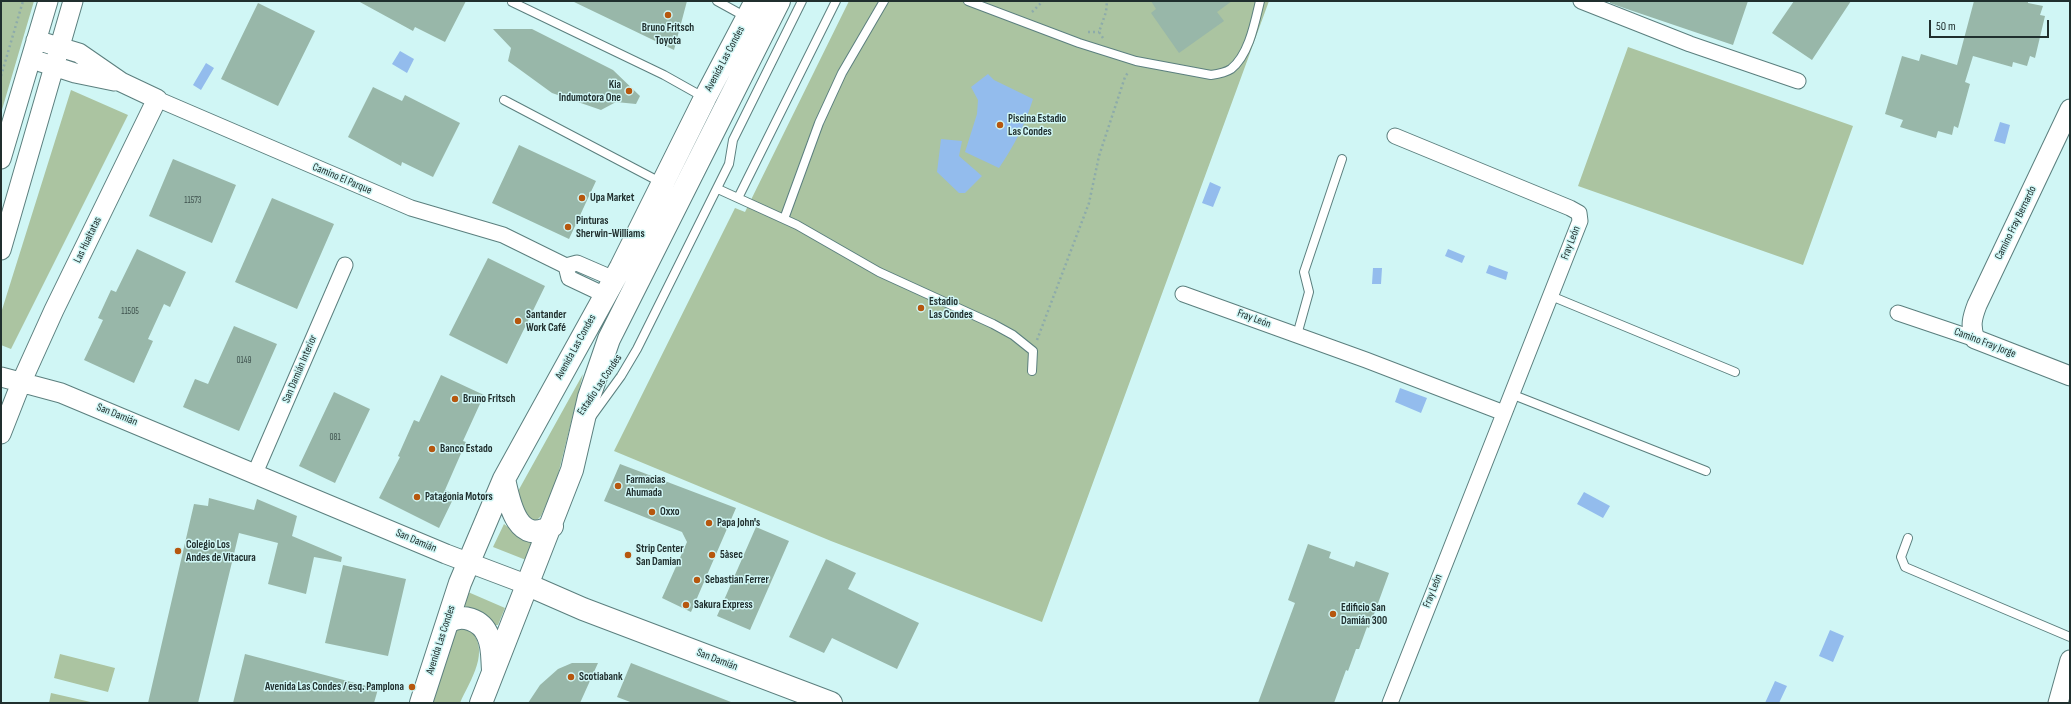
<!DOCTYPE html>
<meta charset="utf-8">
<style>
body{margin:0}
#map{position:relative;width:2071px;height:704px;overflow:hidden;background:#d0f6f5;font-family:"Sofia Sans Condensed",sans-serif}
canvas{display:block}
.frame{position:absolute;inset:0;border:2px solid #202f2e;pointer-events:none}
.scale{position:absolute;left:1929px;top:20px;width:120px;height:18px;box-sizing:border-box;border:2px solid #202f2e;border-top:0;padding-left:5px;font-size:12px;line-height:14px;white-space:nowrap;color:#202f2e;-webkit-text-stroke:3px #d0f6f5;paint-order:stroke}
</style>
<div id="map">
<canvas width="2071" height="704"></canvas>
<div class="frame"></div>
<div class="scale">50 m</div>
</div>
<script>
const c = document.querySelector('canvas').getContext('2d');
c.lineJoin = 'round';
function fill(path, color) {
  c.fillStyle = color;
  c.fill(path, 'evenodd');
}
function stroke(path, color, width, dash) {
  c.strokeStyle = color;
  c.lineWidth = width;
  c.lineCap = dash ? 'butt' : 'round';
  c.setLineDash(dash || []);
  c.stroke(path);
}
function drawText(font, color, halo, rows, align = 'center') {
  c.font = font + ' "Sofia Sans Condensed",sans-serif';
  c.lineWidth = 3;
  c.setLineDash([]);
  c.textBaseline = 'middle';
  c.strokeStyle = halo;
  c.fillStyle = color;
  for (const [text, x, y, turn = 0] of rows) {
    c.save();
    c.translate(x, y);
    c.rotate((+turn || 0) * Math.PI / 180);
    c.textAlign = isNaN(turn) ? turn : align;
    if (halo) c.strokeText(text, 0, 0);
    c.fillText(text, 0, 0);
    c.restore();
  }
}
fill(new Path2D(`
 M1,1H34L1,113Z
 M849,1H1269L1042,622L831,541L614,451L735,208L745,212Z
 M1628,47L1853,126L1803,265L1578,186Z
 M71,90L128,115L11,349L1,345V313Z
 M583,374L556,483L541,516L537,520L532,521L522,516L517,493Z
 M504,524L523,539L534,541L526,560L493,547Z
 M468,592L505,608L498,625H495C487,613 476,610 463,606Z
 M458,629H469C492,650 470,680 460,703H433L453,633Z
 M60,654L115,668L108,692L54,678Z
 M51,693L95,703H49Z`), '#abc4a1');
fill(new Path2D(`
 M400,51L414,59L407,73L392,64Z
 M206,63L214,68L201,90L193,85Z
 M988,74L994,80L1033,99C1025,125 1014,146 999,168L965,152L977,114L978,100L971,87Z
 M2000,122L2010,125L2005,144L1994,141Z
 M941,139L962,141L959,156L982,176L965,193H959L937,172Z
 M1210,182L1221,187L1213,207L1202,203Z
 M1448,249L1465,256L1462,263L1445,256Z
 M1489,265L1508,272L1506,280L1486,273Z
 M1373,268H1382L1381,284H1372Z
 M1400,388L1427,398L1421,413L1395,402Z
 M1584,492L1610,506L1603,518L1577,504Z
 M1830,630L1844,636L1833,662L1819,656Z
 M1775,681L1787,686L1779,703H1765Z`), '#93bced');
fill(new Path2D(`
 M358,1H466L445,42L415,27L413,31Z
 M572,1H687L674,50Z
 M1151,1H1232L1217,12L1224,21L1179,53L1151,13L1156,9Z
 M1610,1H1748L1733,45L1621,7L1610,3Z
 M1794,1H1851L1812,60L1772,33Z
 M1974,1H2028V3L2043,6L2040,15L2045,16L2035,58L2030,56L2027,66L2013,62L2012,67L1973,56L1965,82L1970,84L1958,128L1954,126L1952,135L1938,131L1936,138L1900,127L1903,120L1885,114L1902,56L1919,61L1921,54L1957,65Z
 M258,3L315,31L278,106L221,79Z
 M493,29H532L613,70L640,96L636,104L616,102L601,110L552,93L508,61L511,48Z
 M373,87L402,101L405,95L460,123L433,177L402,162L401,166L348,137Z
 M519,145L596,181L569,239L492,203Z
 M173,159L236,185L212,243L149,216Z
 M272,198L334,224L297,309L235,282Z
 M137,249L186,272L170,307L164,304L148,339L153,341L134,383L84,360L103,320L98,318L111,290L116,292Z
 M488,258L545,286L507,364L449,335Z
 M234,326L277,344L239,431L183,407L195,379L208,384Z
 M441,375L484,395L463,441L466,442L445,490L455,495L439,528L379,498L400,457L398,456L414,420L419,422Z
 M334,392L370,409L335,483L299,466Z
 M620,464L736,508L691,612L662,598L687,542L682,532L604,501Z
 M209,498L254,510L257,499L297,516L292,536L342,557L341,562L314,557L306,594L268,584L278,543L239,533L198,703H148L194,504L208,506Z
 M756,527L789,541L750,630L717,616Z
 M1308,544L1331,552L1329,558L1354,567L1356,561L1389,573L1369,628L1367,627L1359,649H1356L1348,671L1346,670L1334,703H1258L1295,603L1288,600Z
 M826,559L856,573L848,589L919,623L897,669L832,638L824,653L789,637Z
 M343,565L406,579L388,656L325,643Z
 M245,654L378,689L374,703H233Z
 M572,663H598L580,703H528L540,685L558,669Z
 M631,663L731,702V703H633L617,697Z`), '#98b7a9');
const service = new Path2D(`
 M717,1L746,17
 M968,1L1079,43L1136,61L1211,75C1218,74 1225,73 1231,69C1249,55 1255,22 1260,1
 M512,2L664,75L705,98
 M504,100L662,183
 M718,189L797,225L879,272L993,324L1013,335L1033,351L1032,371
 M738,198L836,1
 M784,219L819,123L842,73L884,1
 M1551,296L1735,372
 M1297,335L1309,292L1304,272L1342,159
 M1511,394L1706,471
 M592,416L621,376L637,349L729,164L733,140L802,1
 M1908,538L1901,557L1905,567L2070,637`);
const minor = new Path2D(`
 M1581,1L1690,44L1798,81
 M157,99L411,208L503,235L566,266L577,263L614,279
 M566,266L569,278L605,295
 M1183,294L1366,360L1504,413
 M1898,313L1975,339
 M255,473L345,265
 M1390,703L1580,221L1579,213L1570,208L1395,136`);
const tertiary = new Path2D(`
 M41,62L75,73L114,81
 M2070,109L1977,305C1972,318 1970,326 1975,339L2070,376
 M1,159L48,1
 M1,250L73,1
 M1,377L61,393L446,554L528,585
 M1,434L21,383L54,310L157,99L121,82L79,53L36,40
 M2058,703L2070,660`);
const secondary = new Path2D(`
 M528,585L583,609L831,703`);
const primary = new Path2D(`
 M504,479C509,502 517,547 552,526
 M447,623C461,612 482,620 488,636C493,646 492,659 493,670
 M421,703L460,583L504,479L621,267L705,98L756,1
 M481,703L572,470L589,397L609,339L779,1`);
stroke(service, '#5b7f7e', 10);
stroke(minor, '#5b7f7e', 17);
stroke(tertiary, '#5b7f7e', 21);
stroke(secondary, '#5b7f7e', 24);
stroke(primary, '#5b7f7e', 24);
stroke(new Path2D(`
 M1032,12L1043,1
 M1088,32H1099
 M1103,38L1099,32L1106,12L1107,1
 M1,76L23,1
 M1037,340L1089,203L1099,156L1125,77L1129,71`), '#8dabaa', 2.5, [2, 3]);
stroke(service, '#fff', 8);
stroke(minor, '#fff', 15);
stroke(tertiary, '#fff', 19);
stroke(secondary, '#fff', 22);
stroke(primary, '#fff', 22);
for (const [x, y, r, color] of [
 [668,15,4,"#b6570e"],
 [629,91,4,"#b6570e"],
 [1000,125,4,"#b6570e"],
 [582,198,4,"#b6570e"],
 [568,227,4,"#b6570e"],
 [921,308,4,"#b6570e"],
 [518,321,4,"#b6570e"],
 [455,399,4,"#b6570e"],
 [432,449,4,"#b6570e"],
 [618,486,4,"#b6570e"],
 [417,497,4,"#b6570e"],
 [652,512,4,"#b6570e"],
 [709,523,4,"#b6570e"],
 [178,551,4,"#b6570e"],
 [628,555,4,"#b6570e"],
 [712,555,4,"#b6570e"],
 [697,580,4,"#b6570e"],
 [686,605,4,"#b6570e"],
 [1333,614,4,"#b6570e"],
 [571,677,4,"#b6570e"],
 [412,687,4,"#b6570e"]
]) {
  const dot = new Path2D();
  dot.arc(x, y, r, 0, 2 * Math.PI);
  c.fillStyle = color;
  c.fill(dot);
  stroke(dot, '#d0f6f5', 1.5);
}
drawText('9px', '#3e514d', null, [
 ["11573",193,201],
 ["11505",130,312],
 ["0149",244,361],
 ["081",335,438]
]);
drawText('bold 11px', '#202f2e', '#d0f6f5', [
 ["Bruno Fritsch",668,28,"center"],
 ["Toyota",668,41,"center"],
 ["Kia",621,85,"right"],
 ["Indumotora One",621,98,"right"],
 ["Piscina Estadio",1008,119],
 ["Las Condes",1008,132],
 ["Upa Market",590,198],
 ["Pinturas",576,221],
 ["Sherwin-Williams",576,234],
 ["Estadio",929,302],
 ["Las Condes",929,315],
 ["Santander",526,315],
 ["Work Café",526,328],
 ["Bruno Fritsch",463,399],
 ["Banco Estado",440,449],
 ["Farmacias",626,480],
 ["Ahumada",626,493],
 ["Patagonia Motors",425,497],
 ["Oxxo",660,512],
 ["Papa John's",717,523],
 ["Colegio Los",186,545],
 ["Andes de Vitacura",186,558],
 ["Strip Center",636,549],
 ["San Damian",636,562],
 ["5àsec",720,555],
 ["Sebastian Ferrer",705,580],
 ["Sakura Express",694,605],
 ["Edificio San",1341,608],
 ["Damián 300",1341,621],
 ["Scotiabank",579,677],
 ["Avenida Las Condes / esq. Pamplona",404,687,"right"]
], 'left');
drawText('11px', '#202f2e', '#d0f6f5', [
 ["Avenida Las Condes",725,59,-62],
 ["Camino El Parque",342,179,23],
 ["Camino Fray Bernardo",2016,223,-64],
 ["Las Hualtatas",88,240,-64],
 ["Fray León",1571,243,-69],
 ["Fray León",1254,319,20],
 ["Camino Fray Jorge",1985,343,21],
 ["Avenida Las Condes",576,347,-61],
 ["San Damián Interior",300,369,-67],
 ["Estadio Las Condes",600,385,-56],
 ["San Damián",117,415,22],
 ["San Damián",416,541,23],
 ["Fray León",1433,591,-68],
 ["Avenida Las Condes",441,640,-72],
 ["San Damián",717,660,21]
]);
</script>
